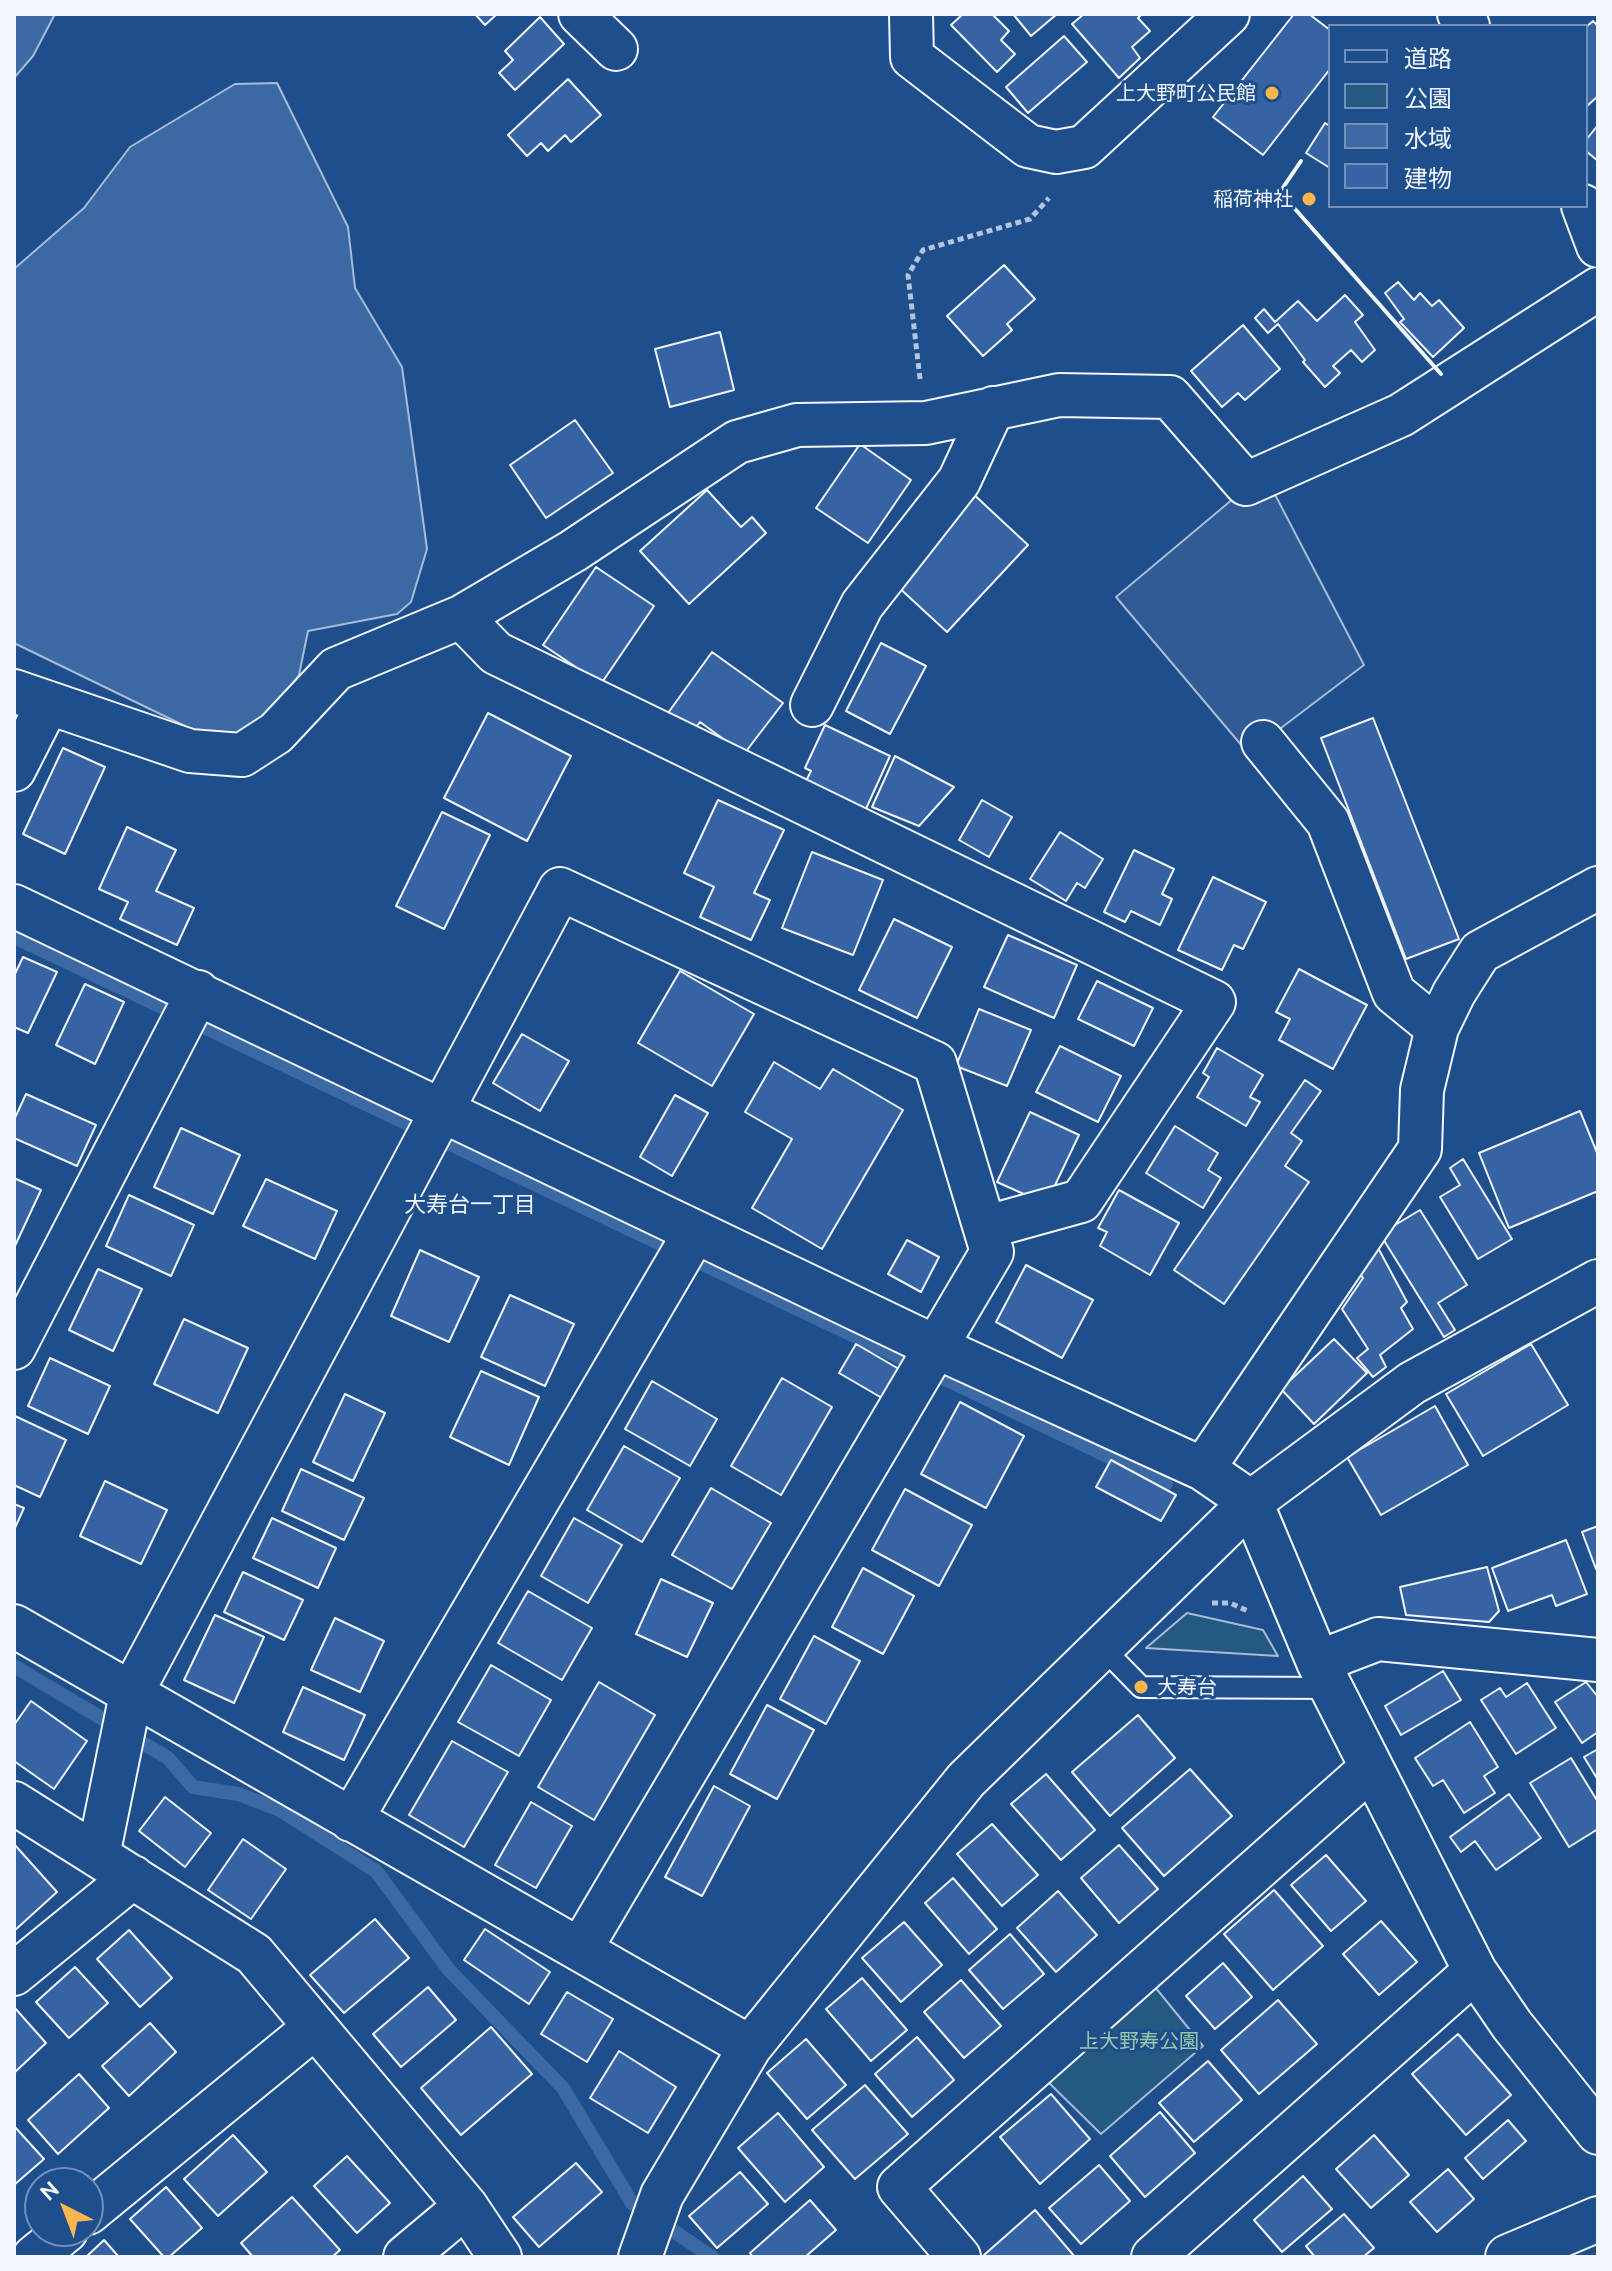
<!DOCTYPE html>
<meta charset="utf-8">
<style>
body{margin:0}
#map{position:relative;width:1612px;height:2271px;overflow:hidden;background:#1f4e8c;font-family:Ubuntu,"Noto Sans JP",sans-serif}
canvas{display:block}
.frame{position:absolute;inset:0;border:16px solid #f2f6ff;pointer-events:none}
.legend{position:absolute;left:1328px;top:24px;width:260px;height:184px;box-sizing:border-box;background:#1f4e8c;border:2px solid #7391ba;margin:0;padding:10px 14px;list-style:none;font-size:24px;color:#f2f6ff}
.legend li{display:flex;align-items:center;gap:16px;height:40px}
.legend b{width:40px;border:2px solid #7391ba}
.north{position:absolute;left:24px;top:2167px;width:80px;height:80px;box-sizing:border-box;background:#1f4e8c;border:2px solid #7391ba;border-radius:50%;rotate:318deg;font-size:22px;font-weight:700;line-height:32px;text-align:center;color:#f2f6ff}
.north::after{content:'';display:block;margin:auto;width:28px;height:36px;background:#ffb74d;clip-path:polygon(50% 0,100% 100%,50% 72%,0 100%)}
</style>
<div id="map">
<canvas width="1612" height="2271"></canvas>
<div class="frame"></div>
<ul class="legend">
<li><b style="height:10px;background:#1f4e8c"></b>道路</li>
<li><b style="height:22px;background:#245a82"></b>公園</li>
<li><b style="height:22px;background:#3b69a3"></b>水域</li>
<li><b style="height:22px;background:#3563a3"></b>建物</li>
</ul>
<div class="north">N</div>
</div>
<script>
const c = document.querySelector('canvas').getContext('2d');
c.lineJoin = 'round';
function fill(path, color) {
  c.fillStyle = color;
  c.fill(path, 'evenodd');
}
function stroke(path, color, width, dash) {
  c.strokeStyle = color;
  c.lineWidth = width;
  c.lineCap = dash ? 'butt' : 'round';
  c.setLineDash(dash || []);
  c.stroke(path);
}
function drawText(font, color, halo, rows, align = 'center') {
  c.font = font + ' Ubuntu,"Noto Sans JP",sans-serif';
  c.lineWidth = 6;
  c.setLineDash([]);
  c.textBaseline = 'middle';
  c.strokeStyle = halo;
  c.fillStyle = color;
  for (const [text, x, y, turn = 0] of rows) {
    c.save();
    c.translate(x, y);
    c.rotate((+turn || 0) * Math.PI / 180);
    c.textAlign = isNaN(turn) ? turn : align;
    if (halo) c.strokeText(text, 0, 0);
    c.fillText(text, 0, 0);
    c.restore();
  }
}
const green = new Path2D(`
 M1187,1613L1263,1630L1278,1656L1146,1648Z
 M1142,1971L1203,2046L1101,2134L1041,2075Z`);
fill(green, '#245a82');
stroke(green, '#a8bbd7', 2);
const parking = new Path2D(`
 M1270,485L1364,665L1248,753L1116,597L1240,493Z`);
fill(parking, '#305b95');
stroke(parking, '#a8bbd7', 2);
const water = new Path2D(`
 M14,14H55L33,56L14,78Z
 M277,83L348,227L355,288L402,367L427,549L411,602L397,614L308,631L299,675L274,709L220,743L14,643V269L84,208L130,147L235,84Z`);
fill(water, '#3b69a3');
stroke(water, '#a8bbd7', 2);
stroke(new Path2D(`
 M14,937L1166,1484
 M14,1666L168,1758L193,1787L238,1794L280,1810L376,1871L449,1970L563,2088L632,2203L712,2257`), '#3b69a3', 14);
const building = new Path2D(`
 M475,14H497L485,25Z
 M963,14H992L1009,31L1001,40L1015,54L997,72L951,25Z
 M1013,14H1057L1031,36Z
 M1084,14H1142L1138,18L1150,31L1132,47L1140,58L1119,78L1072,24Z
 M1294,14H1309L1330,30V69L1263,155L1213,117Z
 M540,17L564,44L515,90L499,73L513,60L505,51Z
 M1593,21L1598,26V96L1586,107V27Z
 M1064,36L1087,62L1028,113L1006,87Z
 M568,79L601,115L571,142L565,135L548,151L541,143L527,156L508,135Z
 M1325,123L1330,126V168L1306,153Z
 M1598,125V161L1586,151V140Z
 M1004,265L1035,299L1007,324L1012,330L983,356L947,316Z
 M1398,282L1414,300L1420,293L1432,306L1439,300L1464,328L1433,357L1400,322L1404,319L1385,293Z
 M1345,295L1363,315L1355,322L1375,350L1362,362L1351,350L1333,366L1340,373L1325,387L1303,362L1305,360L1278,324L1268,333L1255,318L1264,309L1275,322L1298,301L1317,321Z
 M1243,325L1280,369L1245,400L1238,393L1222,407L1191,371Z
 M720,332L734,390L670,407L655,349Z
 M575,420L613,473L546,518L510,465Z
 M860,444L911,480L868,543L816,508Z
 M707,490L741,527L752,517L766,533L689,604L640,551Z
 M970,491L1028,545L947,632L895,584Z
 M596,567L654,606L601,684L543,645Z
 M881,643L926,666L890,734L846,711Z
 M712,652L783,703L744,754L700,722L693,731L668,713Z
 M488,713L571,756L527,841L444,798Z
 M1373,718L1459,939L1406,959L1321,738Z
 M825,725L890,756L865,811L805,783L811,771L805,768Z
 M63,748L105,767L65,854L23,834Z
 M895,756L954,787L919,826L872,807Z
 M718,800L784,830L754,893L770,900L751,940L700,917L714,887L684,873Z
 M982,800L1012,817L989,857L959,840Z
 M442,812L490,835L444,929L396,906Z
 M127,827L176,850L156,891L194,908L177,945L120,919L128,902L99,889Z
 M1060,832L1103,859L1085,888L1077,883L1066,901L1030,879Z
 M1134,850L1174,869L1162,894L1172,899L1160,925L1131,911L1125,922L1104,912Z
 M812,852L883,880L853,955L782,928Z
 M1213,877L1266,902L1243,949L1234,945L1222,970L1178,950Z
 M894,919L952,947L917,1018L859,990Z
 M1008,935L1077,965L1054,1018L984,987Z
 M23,957L57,972L28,1033L14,1027V976Z
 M1299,969L1367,1005L1333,1069L1279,1040L1290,1019L1276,1012Z
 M680,971L754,1014L712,1086L638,1043Z
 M1097,981L1153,1008L1134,1046L1078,1019Z
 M85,984L124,1002L95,1064L56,1045Z
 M979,1009L1031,1030L1007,1086L956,1066Z
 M522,1034L569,1061L540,1111L493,1083Z
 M1060,1046L1121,1076L1098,1122L1036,1092Z
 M1217,1048L1263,1075L1250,1097L1260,1102L1246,1126L1197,1097L1209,1077L1203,1073Z
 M774,1062L820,1089L833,1069L903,1110L822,1249L752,1208L792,1139L745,1112Z
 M1305,1080L1321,1091L1291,1133L1302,1141L1285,1166L1309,1182L1224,1304L1174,1270Z
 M26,1094L96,1125L77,1166L14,1138V1120Z
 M675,1095L708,1113L672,1176L640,1157Z
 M1580,1111L1598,1155V1191L1509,1228L1479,1153Z
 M1030,1112L1079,1135L1046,1204L997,1182Z
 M1175,1126L1218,1153L1208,1170L1221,1178L1203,1208L1146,1173Z
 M181,1128L240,1155L213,1214L154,1187Z
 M1463,1159L1512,1239L1478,1259L1440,1197L1460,1185L1450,1168Z
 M14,1178L41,1190L14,1248Z
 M266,1179L337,1211L315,1259L243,1226Z
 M1119,1190L1179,1223L1150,1275L1100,1246L1107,1232L1098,1228Z
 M129,1195L194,1225L171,1276L106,1246Z
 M1420,1210L1467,1285L1438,1303L1455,1330L1444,1337L1380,1234Z
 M907,1240L939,1257L921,1292L888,1274Z
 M1376,1244L1407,1302L1401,1308L1413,1329L1380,1355L1386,1367L1373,1377L1357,1358L1368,1349L1342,1309L1363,1278L1355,1267Z
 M420,1250L479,1277L449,1342L391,1316Z
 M1026,1265L1093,1300L1062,1358L996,1322Z
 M98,1269L142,1289L113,1351L69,1330Z
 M510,1295L574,1324L545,1386L481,1357Z
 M184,1319L248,1348L218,1413L154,1384Z
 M1334,1339L1367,1373L1314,1424L1281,1389Z
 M856,1344L899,1369L882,1398L839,1373Z
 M1531,1344L1568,1405L1483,1456L1446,1394Z
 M50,1358L110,1386L88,1434L28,1406Z
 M481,1371L539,1397L509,1465L450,1437Z
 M782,1378L832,1407L781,1495L731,1466Z
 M652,1381L717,1419L690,1466L625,1429Z
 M345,1394L385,1413L353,1481L313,1462Z
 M960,1402L1024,1436L986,1508L921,1474Z
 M1435,1406L1468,1465L1381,1515L1347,1457Z
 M15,1416L66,1440L40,1497L14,1485Z
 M624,1446L680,1478L642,1542L587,1510Z
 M1111,1460L1176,1495L1161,1521L1096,1487Z
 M301,1469L364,1498L344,1540L282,1511Z
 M105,1481L167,1510L141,1564L80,1536Z
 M711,1488L771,1523L732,1589L672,1555Z
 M905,1489L972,1525L939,1586L872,1550Z
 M14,1504L24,1508L14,1530Z
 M272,1518L336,1548L318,1588L253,1558Z
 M574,1518L622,1545L588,1603L541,1576Z
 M1598,1526V1568L1596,1569L1582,1532Z
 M1566,1540L1587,1594L1556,1606L1552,1595L1508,1611L1492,1568Z
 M1487,1567L1499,1611L1489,1622L1406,1615L1400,1587Z
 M863,1568L914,1596L883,1654L832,1627Z
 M243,1572L303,1600L284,1640L224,1612Z
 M661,1579L713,1603L687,1657L636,1634Z
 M528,1591L592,1628L562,1680L498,1643Z
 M215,1615L264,1637L234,1703L184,1680Z
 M335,1618L384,1641L360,1692L311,1670Z
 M814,1636L860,1661L826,1724L780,1699Z
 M491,1665L551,1700L519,1756L458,1722Z
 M1443,1671L1461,1700L1401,1735L1385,1706Z
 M599,1682L655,1715L594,1820L538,1787Z
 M1586,1682L1598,1697V1732L1582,1743L1555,1702Z
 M1527,1683L1556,1728L1516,1754L1481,1700L1500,1688L1506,1697Z
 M303,1687L365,1715L344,1760L283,1732Z
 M31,1701L87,1741L54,1789L14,1761V1725Z
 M767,1705L814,1730L777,1799L730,1774Z
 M1138,1715L1175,1758L1110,1816L1072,1772Z
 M1470,1722L1498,1767L1484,1776L1495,1793L1464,1813L1443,1780L1433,1786L1415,1758Z
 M452,1741L508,1772L464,1847L409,1815Z
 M1598,1749V1780L1584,1757Z
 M1571,1758L1598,1802V1829L1569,1847L1530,1783Z
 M1190,1769L1232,1816L1164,1876L1122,1828Z
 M1046,1774L1095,1830L1061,1860L1011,1804Z
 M714,1786L750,1806L702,1896L665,1877Z
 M1509,1794L1541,1838L1496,1870L1475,1841L1461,1852L1450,1837Z
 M165,1797L211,1833L185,1867L139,1831Z
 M531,1802L572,1826L536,1888L495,1865Z
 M992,1824L1038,1875L1002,1906L957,1854Z
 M243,1839L286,1869L251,1919L208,1890Z
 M14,1844L57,1892L14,1931Z
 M1119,1845L1158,1889L1119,1923L1081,1878Z
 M1326,1855L1366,1901L1331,1931L1291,1885Z
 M953,1878L997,1929L969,1954L925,1903Z
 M1274,1890L1323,1946L1273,1990L1224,1934Z
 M1058,1891L1097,1935L1056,1972L1017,1928Z
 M375,1919L409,1958L344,2013L310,1975Z
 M1381,1921L1417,1962L1379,1995L1343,1954Z
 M904,1922L942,1965L901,2002L862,1958Z
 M485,1929L550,1972L529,2004L464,1960Z
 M129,1930L172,1978L140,2007L97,1959Z
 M1010,1934L1044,1974L1003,2009L969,1970Z
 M1223,1963L1252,1997L1215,2029L1186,1996Z
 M75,1967L108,2003L69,2038L36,2002Z
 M862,1978L907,2030L871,2061L826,2009Z
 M961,1980L1001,2026L964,2058L924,2012Z
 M428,1987L456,2020L401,2067L373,2034Z
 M567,1992L613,2019L587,2062L541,2034Z
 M1278,2000L1317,2044L1259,2094L1221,2050Z
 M14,2007L46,2043L14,2073Z
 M150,2023L176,2052L129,2096L102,2066Z
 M491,2027L532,2074L461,2135L421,2088Z
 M1458,2034L1511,2095L1466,2135L1412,2074Z
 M917,2037L954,2080L912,2117L875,2074Z
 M806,2039L846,2085L807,2119L767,2073Z
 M619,2051L676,2087L648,2133L590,2098Z
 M1208,2061L1242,2100L1194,2142L1159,2103Z
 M79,2074L109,2108L58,2154L28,2120Z
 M865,2085L908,2134L855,2179L812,2130Z
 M1051,2094L1090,2139L1040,2184L1000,2137Z
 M1160,2112L1195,2153L1145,2197L1110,2156Z
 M778,2113L824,2167L785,2202L738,2148Z
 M1508,2120L1526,2141L1483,2179L1465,2158Z
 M14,2126L44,2159L14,2185Z
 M233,2135L267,2172L218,2216L184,2179Z
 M1374,2135L1409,2175L1371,2208L1336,2169Z
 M347,2156L390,2203L357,2233L314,2186Z
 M576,2163L602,2192L539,2247L513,2217Z
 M1099,2165L1130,2201L1081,2244L1049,2208Z
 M1448,2169L1474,2199L1437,2232L1410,2202Z
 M740,2172L768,2204L717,2248L689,2216Z
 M1303,2176L1332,2209L1282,2252L1254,2220Z
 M166,2187L202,2228L169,2257H164L130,2219Z
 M292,2197L340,2250L332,2257H253L241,2243Z
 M810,2200L836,2230L805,2257H753L750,2253Z
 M1035,2210L1075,2257H985L984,2255Z
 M1344,2214L1374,2248L1363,2257H1315L1306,2246Z
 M104,2240L119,2257H86Z`);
fill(building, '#3563a3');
stroke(building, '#f2f6ff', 2);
const lane = new Path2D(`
 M1102,1647L1141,1687L1331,1688`);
const street = new Path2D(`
 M580,14L616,49
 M911,14L912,57L1028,146L1056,152L1084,147L1228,14
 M1459,14L1468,26
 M1583,206L1598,246
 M461,617L496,653L1214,1002L1081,1201L987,1227
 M14,691L190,751L242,755L276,733L336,669L461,617L573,551L737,442L797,425L926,423L1059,395L1170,397L1246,484L1401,415L1598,289
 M812,705L862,605L959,481L993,408
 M1263,742L1328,822L1394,993L1437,1028
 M14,770L47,705
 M14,906L938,1348L1203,1469L1251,1502L1318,1662L1475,1971L1512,2025L1598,2133
 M14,1348L198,992
 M1203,1469L1420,1149L1422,1090L1437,1028L1454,993L1480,952L1598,888
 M14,1626L750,2047
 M1318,1662L1378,1639L1598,1660
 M14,1803L254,1954L466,2206L500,2257
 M351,1820L695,1232
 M98,1856L131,1694L560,889L935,1063L992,1252L580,1950
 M14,1974L133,1877
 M88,2213L315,2027
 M34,2257L66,2231
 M405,2257L466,2206
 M640,2257L662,2195L750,2047L966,1780L1251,1502L1412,1383L1598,1281
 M959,2257L899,2187L1370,1769
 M1153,2257L1475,1971`);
const secondary = new Path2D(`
 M1508,2257L1598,2219`);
stroke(lane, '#f2f6ff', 24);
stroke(street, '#f2f6ff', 46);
stroke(secondary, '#f2f6ff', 48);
stroke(new Path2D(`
 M920,379L908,275L923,250L1030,219L1049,198
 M1212,1603H1230L1248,1611`), '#b3c4dc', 5, [6, 4]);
stroke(lane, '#1f4e8c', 20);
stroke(street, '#1f4e8c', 42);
stroke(secondary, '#1f4e8c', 44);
stroke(new Path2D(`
 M1301,161L1280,192L1441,374`), '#f2f6ff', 4);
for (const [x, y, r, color] of [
 [1272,93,8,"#ffb74d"],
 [1309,199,8,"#ffb74d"],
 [1141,1687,8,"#ffb74d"]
]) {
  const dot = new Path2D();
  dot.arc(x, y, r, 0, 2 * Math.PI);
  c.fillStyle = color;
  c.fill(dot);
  stroke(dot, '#1f4e8c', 3);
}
drawText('20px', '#f2f6ff', '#1f4e8c', [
 ["上大野町公民館",1256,93],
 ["稲荷神社",1293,199],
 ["大寿台",1157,1687,"left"]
], 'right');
drawText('20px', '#97c8a6', '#1f4e8c', [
 ["上大野寿公園",1139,2041]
]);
drawText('22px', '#f2f6ff', '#1f4e8c', [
 ["大寿台一丁目",470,1205]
]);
</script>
